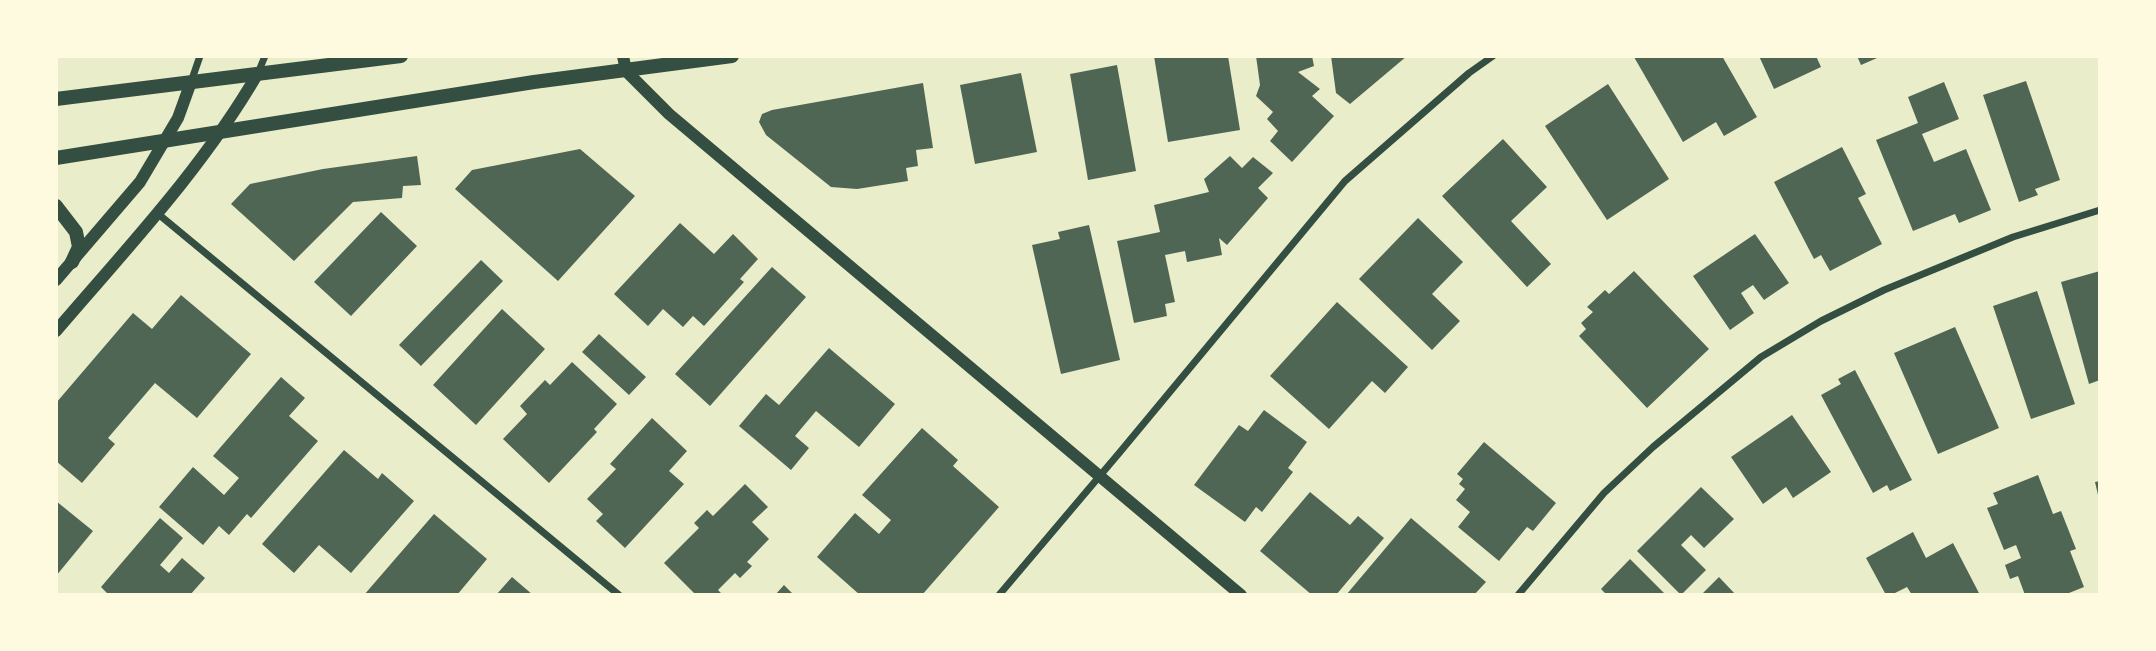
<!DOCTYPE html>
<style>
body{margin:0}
#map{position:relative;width:2156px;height:651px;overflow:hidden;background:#e9edc9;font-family:"PT Serif",serif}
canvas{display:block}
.frame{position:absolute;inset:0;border:58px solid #fefae0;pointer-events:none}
</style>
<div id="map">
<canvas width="2156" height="651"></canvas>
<div class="frame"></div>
</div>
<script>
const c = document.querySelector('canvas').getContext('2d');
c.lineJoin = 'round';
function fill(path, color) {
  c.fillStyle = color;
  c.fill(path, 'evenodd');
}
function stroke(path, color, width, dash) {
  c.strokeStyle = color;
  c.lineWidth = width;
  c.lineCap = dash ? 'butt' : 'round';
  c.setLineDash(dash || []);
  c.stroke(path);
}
fill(new Path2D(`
 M1154,56H1228L1240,130L1168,142Z
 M1256,56H1312L1314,66L1298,72L1320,89L1312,96L1334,116L1292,162L1270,141L1278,131L1267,119L1273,112L1256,96L1260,85Z
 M1331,56H1407L1350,104L1336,93Z
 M1722,56L1757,117L1724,136L1716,122L1683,142L1634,57Z
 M1759,56H1816L1821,67L1774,89Z
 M1857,56H1876L1877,58L1861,65Z
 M1117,65L1136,171L1088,180L1070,74Z
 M1021,73L1037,152L975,164L960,85Z
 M2026,81L2060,180L2035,189L2038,195L2019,202L1983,95Z
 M1944,82L1959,119L1922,134L1934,162L1966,149L1991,210L1959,223L1955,214L1913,231L1876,140L1918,123L1908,97Z
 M923,83L933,148L916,150L918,166L906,168L908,181L857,189L831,187L766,135L759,122L762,114L772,110Z
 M1608,84L1669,179L1607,220L1545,126Z
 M1503,139L1547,187L1511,221L1551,264L1527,287L1442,196Z
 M1842,147L1866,194L1858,198L1882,244L1830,271L1821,255L1814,259L1774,182Z
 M580,149L635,196L558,281L455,189L472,170Z
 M417,156L421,185L403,186L402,198L353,202L294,261L231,204L250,184L323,169Z
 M1230,156L1242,168L1253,157L1273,173L1258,188L1268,198L1227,245L1219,238L1222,255L1187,262L1185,251L1165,255L1175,302L1165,304L1167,316L1134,323L1117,241L1160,232L1154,205L1209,192L1204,179Z
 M381,212L417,246L351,316L314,282Z
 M1418,218L1463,262L1432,294L1460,321L1432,350L1359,279Z
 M680,223L714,254L733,234L758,259L740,279L744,282L704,326L693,316L683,327L663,309L648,326L614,294Z
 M1089,225L1120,360L1061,374L1032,245L1060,239L1058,232Z
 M1755,234L1789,283L1764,300L1753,285L1741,293L1754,313L1730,330L1693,276Z
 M481,260L503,281L421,366L399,345Z
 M772,267L806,297L710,406L675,374Z
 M1634,271L1709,349L1647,408L1579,336L1586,329L1581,323L1593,312L1587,307L1605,290L1609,294Z
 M2100,271V380L2089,384L2061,282Z
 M2037,291L2075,404L2031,419L1993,306Z
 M181,295L251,354L197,418L155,383L108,438L115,444L82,483L56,461V403L133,313L152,329Z
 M1337,302L1408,367L1385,393L1372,381L1329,429L1270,376Z
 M502,309L545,349L476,425L433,385Z
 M1955,327L1999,428L1938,454L1894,353Z
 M599,334L646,377L629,395L582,352Z
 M829,348L895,404L859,447L816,411L795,436L809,448L791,470L739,426L766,394L779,405Z
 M572,362L617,404L594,429L597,432L549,483L503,439L527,414L520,406L545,380L550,385Z
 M1855,370L1912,480L1890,491L1887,485L1873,493L1821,395L1841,384L1838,379Z
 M281,377L305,398L289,416L318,441L251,518L247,514L229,535L219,526L203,545L159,507L193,467L224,495L239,478L213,456Z
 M1264,410L1307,442L1288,468L1293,472L1262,512L1256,507L1245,522L1194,485L1239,425L1248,431Z
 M1792,415L1831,472L1793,498L1786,487L1763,504L1731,457Z
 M652,418L687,451L669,471L684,484L625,548L596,521L603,514L587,499L616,469L610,464Z
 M922,428L958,460L953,466L999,507L922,595H860L817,557L855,513L879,534L891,520L862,495Z
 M1484,442L1556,503L1533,531L1527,527L1499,561L1458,527L1470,512L1456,500L1465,489L1459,484L1463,479L1457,474Z
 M344,450L378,479L382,473L414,501L351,573L319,545L294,573L262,544Z
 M2038,475L2053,514L2061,511L2076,549L2070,551L2084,587L2064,595H2025L2018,576L2010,579L2005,565L2021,558L2016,545L2004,550L1987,508L1998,504L1993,493Z
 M2100,481V499H2099L2095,482Z
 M745,484L768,507L752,522L769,539L747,562L752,566L740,578L735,573L718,590L723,595H696L664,563L699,528L694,523L707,510L713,516Z
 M1701,487L1734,519L1704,548L1691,535L1681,545L1706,570L1681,595L1637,551Z
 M1310,492L1350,525L1358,516L1384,538L1336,595H1312L1260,551Z
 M56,501L93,531L56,576Z
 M434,514L487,559L457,595H364Z
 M160,518L183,538L160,565L169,573L182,558L205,578L190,595H105L107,593L101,587Z
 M1411,518L1486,582L1474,595H1346Z
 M1913,532L1926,558L1953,543L1980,595H1912L1907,587L1891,595H1886L1866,558Z
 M1630,559L1666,595H1607L1601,589Z
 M512,577L533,595H496Z
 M1719,577L1736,595H1701Z
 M784,585L794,595H775Z`), '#4f6655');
stroke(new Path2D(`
 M258,73L265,56
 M191,82L200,56
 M157,213L619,595
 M999,595L1120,452L1345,181L1469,73L1493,56
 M1518,595L1604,493L1653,447L1761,357L1821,321L1884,290L2013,237L2100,210`), '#344e41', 7);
stroke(new Path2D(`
 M623,56L626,71L669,114L1241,595
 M56,280L140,182L178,118L191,82
 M56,331C127,248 203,168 258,73`), '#344e41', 12);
stroke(new Path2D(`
 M56,99L401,56
 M56,158L534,82L732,56
 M56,206L76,232L79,247L72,262`), '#344e41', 14);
</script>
